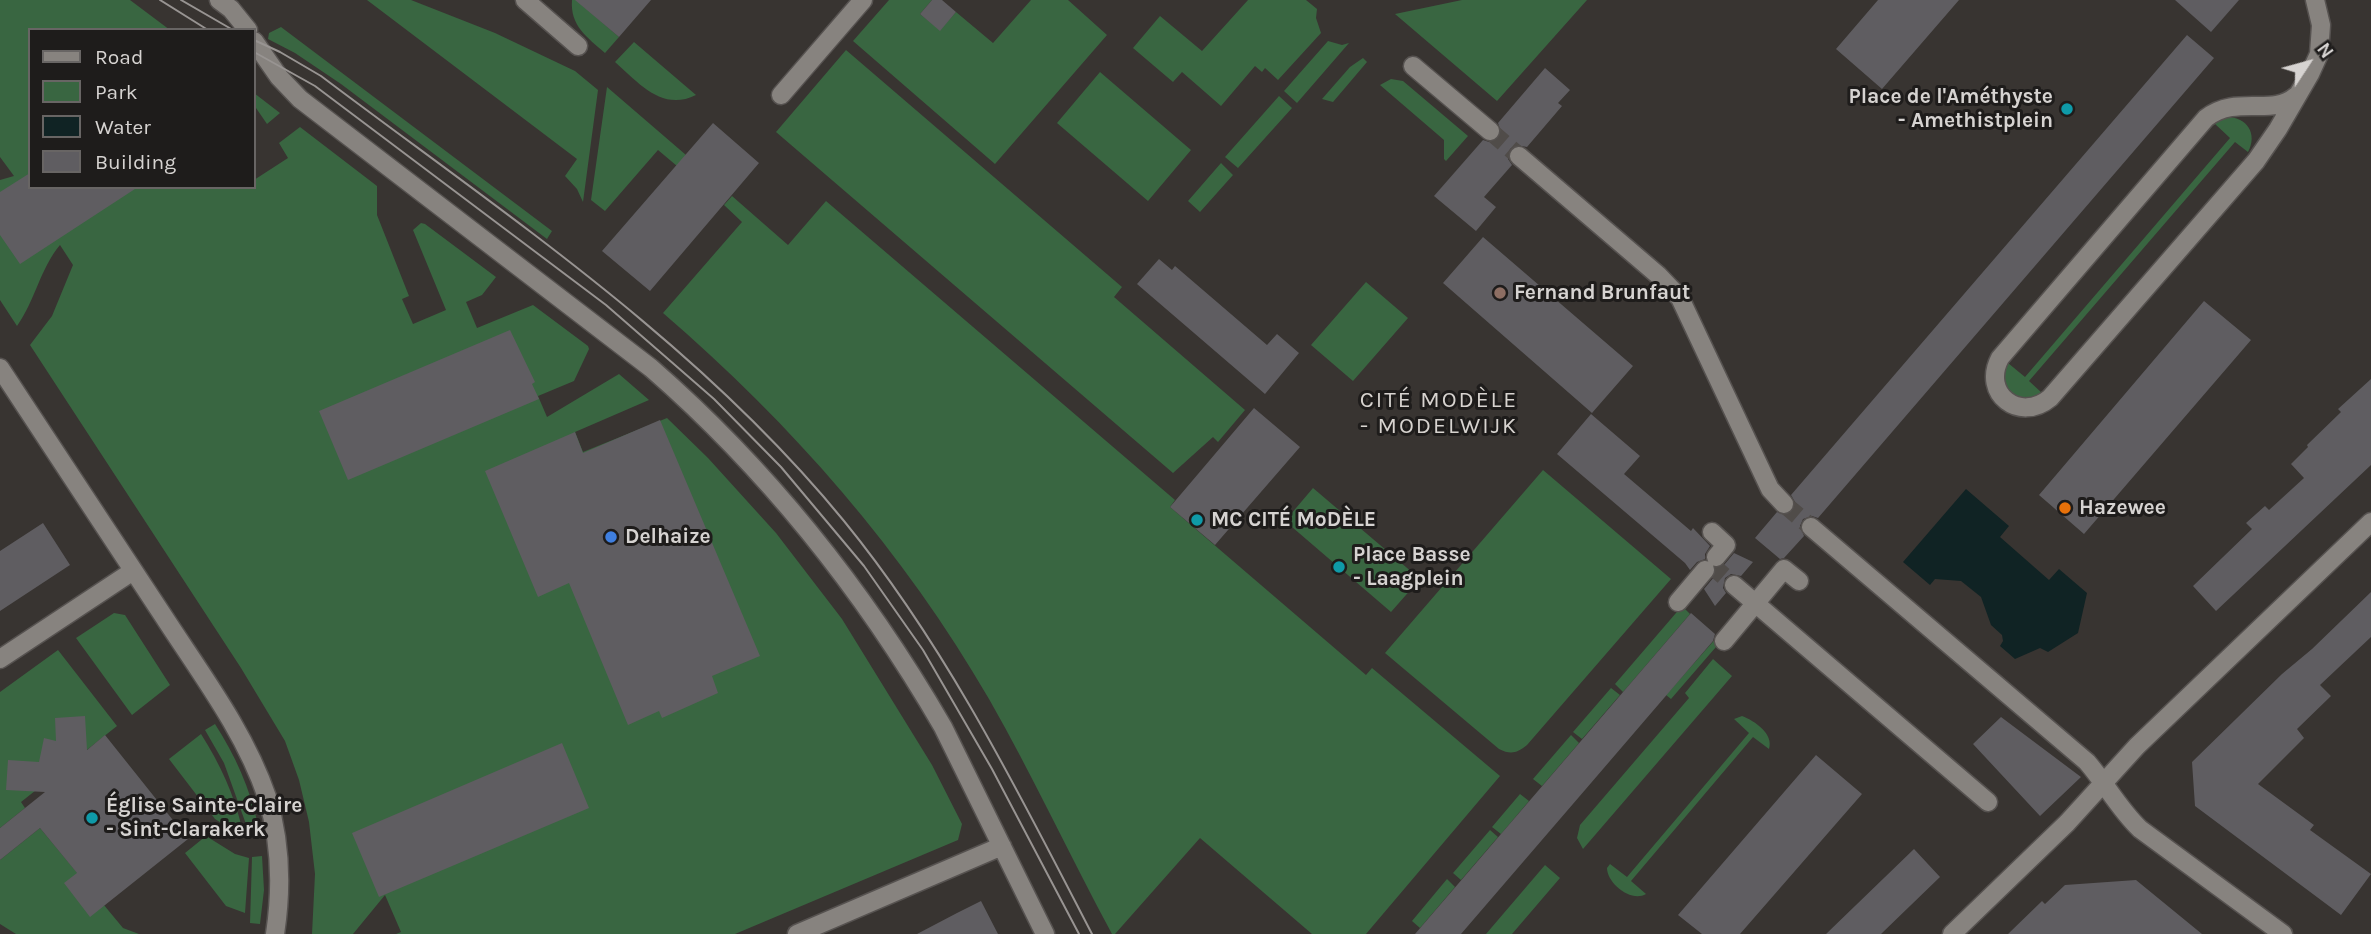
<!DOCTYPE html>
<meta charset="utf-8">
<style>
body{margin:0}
#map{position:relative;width:2371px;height:934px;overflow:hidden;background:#383431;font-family:Karla,sans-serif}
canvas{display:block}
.legend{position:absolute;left:28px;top:28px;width:228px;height:161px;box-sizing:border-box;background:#1e1c1b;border:2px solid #686564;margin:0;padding:9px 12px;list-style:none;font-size:21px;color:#d6d3d1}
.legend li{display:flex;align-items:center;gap:14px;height:35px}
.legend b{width:35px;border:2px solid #686564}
.north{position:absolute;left:2273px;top:28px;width:70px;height:70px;-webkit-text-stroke:5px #1e1c1b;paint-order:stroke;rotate:54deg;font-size:19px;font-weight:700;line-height:28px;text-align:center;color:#d6d3d1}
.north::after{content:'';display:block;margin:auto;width:24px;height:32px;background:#d6d3d1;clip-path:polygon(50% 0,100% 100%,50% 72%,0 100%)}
</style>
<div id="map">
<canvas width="2371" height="934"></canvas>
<ul class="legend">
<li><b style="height:9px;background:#87837f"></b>Road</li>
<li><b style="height:19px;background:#396641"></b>Park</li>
<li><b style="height:19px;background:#102324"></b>Water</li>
<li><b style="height:19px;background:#5f5d61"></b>Building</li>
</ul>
<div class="north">N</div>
</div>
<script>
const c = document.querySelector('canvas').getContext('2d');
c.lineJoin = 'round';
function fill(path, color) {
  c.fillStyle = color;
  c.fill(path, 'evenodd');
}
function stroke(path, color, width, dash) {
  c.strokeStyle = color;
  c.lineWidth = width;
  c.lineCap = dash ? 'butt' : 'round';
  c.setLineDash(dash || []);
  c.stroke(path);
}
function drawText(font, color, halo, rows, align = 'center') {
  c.font = font + ' Karla,sans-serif';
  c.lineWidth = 6;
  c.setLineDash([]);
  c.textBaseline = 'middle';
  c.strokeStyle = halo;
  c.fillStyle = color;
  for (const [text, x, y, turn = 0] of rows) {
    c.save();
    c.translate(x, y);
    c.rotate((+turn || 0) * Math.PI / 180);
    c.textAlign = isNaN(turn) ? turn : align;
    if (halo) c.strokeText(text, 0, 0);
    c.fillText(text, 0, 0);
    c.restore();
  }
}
fill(new Path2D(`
 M0,0H130L170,30H30V187H254V180L288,158L279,143L300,127L377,186V215L409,296L402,299L413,324L446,310L413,230L421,223L425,224L496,277L482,295L466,302L477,328L533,305L588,346L589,349L574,381L538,396L547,417L619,374L649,400L575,432L583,452L667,418L708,458L776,533L842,619L932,765L962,824L958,840L735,934H396L401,932L385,895L353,934H312L315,874L309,822L299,780L285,741L241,668L30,345L52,316L73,265L60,245C40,269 35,301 17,326L0,300V180L14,176L0,157Z
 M367,0H411L495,33L575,71L598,90L583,202L577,189L565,176L577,159Z
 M572,0H587L583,6L619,37L605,53C587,37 570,26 572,0Z
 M889,0H932L920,14L940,30L956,12L993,43L1031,0H1068L1107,35L995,164L853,41Z
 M1248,0H1306L1317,9L1316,18L1321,33L1278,80L1265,68L1262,72L1255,66L1221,106L1182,72L1173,82L1133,48L1160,16L1202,51Z
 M1462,0H1587L1497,101L1395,14Z
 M281,27L552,231L547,239L341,84L295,53L268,39L269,33Z
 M1328,41L1342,45L1349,43L1297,103L1284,91Z
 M634,42L696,95C662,112 639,83 615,62Z
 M846,50L1122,287L1114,297L1245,410L1218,442L1213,437L1173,473L776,132Z
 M1363,58L1367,62L1333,102L1322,99L1350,67Z
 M1100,72L1191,150L1148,201L1057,123Z
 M1391,79L1403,81L1468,136L1446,161L1444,159V140L1380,85Z
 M607,87L686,155L677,166L658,150L605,211L591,200Z
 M254,93L280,113L267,124L256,108L254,109Z
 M1279,96L1292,108L1238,168L1225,157Z
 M2227,117C2247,117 2258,134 2248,152L2235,142L2029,381L2042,393L2028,399C2008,397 1999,381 2008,363L2025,377L2230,138L2214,123Z
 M1221,163L1233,175L1200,212L1188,201Z
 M732,196L788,245L826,201L1175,500L1170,507L1366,675L1372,668L1500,776L1366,934H1312L1200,838L1115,934H1112C1070,856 1033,776 989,699C904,552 792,424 663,313L742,222L724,205Z
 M1366,282L1408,318L1353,381L1311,345Z
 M1543,470L1671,579L1527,745C1517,753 1511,755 1499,749L1385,653Z
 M1313,488L1420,579L1391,612L1285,521Z
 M1682,606L1690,614L1623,692L1615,684Z
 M114,613L125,615L170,685L132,715L76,638Z
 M1718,636L1722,640L1671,699L1666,695Z
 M58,650L117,726L21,802L25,808L0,828V692Z
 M1713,659L1732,676L1583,849L1577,838L1580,825L1689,698L1685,693Z
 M1611,688L1620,695L1582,739L1573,732Z
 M1742,716C1755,721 1774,734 1769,749L1753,737L1631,881L1646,894C1631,903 1607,883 1607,868L1610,864L1627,877L1749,733L1734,719Z
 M215,724C235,755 250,788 258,825L247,827L224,763L205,730Z
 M201,734C220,764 234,794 242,828L226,826L215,819L169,759Z
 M1571,735L1579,743L1542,786L1533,779Z
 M1520,794L1529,801L1501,834L1492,827Z
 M40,828L123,928L139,934H16L0,924V860Z
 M1490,830L1498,837L1461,880L1453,873Z
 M206,836L235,854L249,858L245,913L226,906L185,853Z
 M262,856L264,890L260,924L250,923L252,857Z
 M1545,865L1560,878L1512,934H1486Z
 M1447,879L1455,887L1420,928L1412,921Z`), '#396641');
fill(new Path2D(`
 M1966,489L2009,526L2000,537L2049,580L2059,569L2087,593L2078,633L2048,652L2040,648L2015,659L2000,646L2003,641L2002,635L1991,625L1981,597L1961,581L1935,579L1930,585L1903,562Z`), '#102324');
fill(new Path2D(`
 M575,0H651L619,37Z
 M932,0H942L956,12L940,31L920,14Z
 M1878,0H1959L1882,89L1836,49Z
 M2175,0H2239L2211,32Z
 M2187,35L2214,58L1818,518L1812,516L1803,519L1800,526L1804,536L1784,558L1780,559L1755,538L1777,512L1786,515L1792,512L1795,502L1791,495Z
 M1545,68L1570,90L1558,103L1562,106L1527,147L1516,145L1510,149L1508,159L1512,165L1484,197L1496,207L1476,231L1434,196L1483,140L1489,142L1498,139L1501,132L1498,123Z
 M713,123L759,163L650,291L602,251Z
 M30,173V187H138L20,264L0,235V192Z
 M1483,237L1633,366L1592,413L1443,283Z
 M1159,259L1172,270L1175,266L1267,345L1277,334L1299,353L1265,394L1137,284Z
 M2204,301L2251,340L2084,534L2039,495Z
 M510,330L535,382L532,384L539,399L348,480L319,411Z
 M2371,379V465L2216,611L2193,586L2252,529L2246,523L2265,506L2269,510L2304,478L2291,464L2308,447L2307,445L2341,412L2338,409Z
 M1254,408L1300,447L1215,545L1170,507Z
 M1591,414L1640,456L1624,474L1691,531L1693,528L1710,546L1705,554V559L1697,562L1690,570L1685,563L1557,454Z
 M660,420L760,656L712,676L718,693L662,718L659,711L628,725L569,583L538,597L485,471L575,432L583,453Z
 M43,523L70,565L0,611V551Z
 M1734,553L1753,562L1741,576L1731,574L1725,578L1723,588L1726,593L1715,606L1704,589L1714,577L1716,568L1724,565Z
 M2371,592V637L2320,685L2331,696L2297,729L2304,738L2258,784L2314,825L2310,830L2371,874L2341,915L2195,806L2192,762L2282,674L2312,649Z
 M1691,613L1715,634L1713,641L1585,790L1461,934H1415Z
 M85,716L87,750L105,735L188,839L90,917L64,883L77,873L40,828L0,860V828L45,792L6,790L8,760L39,762L44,738L56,741L55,718Z
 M2001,717L2081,777L2040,816L1973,744Z
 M562,743L589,808L379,897L352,833Z
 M1816,755L1862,794L1740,934H1702L1678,915Z
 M1914,849L1940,877L1881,934H1826Z
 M2136,880L2202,934H2008L2042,901L2045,904L2065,885Z
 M981,901L998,934H917L957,913Z`), '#5f5d61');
stroke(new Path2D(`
 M1490,131L1519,156
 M1784,504L1811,527
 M1710,564L1734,585`), '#504c49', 18, [18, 9]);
const minor = new Path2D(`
 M219,0L231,9L248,30
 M525,0L578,46
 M254,41L279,77L300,99L651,368C768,470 866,594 943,727L1045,934
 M1413,66L1490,131
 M781,95L863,0
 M2296,96C2272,117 2237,94 2206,118L2000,358C1981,394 2020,423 2050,398L2256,161L2278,129L2310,74L2319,54L2321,25L2315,0
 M1519,156L1658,275L1680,298L1770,489L1784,504
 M0,368C55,451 109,534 164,617C201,674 245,732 267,797C281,842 282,888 275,934
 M1811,527L2087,762C2106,784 2119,809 2140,829L2283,934
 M1712,532L1726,545L1716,557
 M1734,585L1988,802
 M1678,602L1705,570
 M1724,641L1784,569L1799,581
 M0,659L133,571
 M797,934L1002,846
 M1952,934L2067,823L2137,746L2371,522`);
stroke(minor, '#565250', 21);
stroke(minor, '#87837f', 18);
stroke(new Path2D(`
 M160,0L208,30
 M181,0L233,30
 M254,40L280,52L321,76C504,214 698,342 844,521C946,646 1018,791 1092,934
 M254,52L315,86L606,305L714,399L781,467L864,566L923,650L992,769L1079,934`), '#989492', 2);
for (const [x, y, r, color] of [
 [2067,109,7,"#0f9aa8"],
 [1500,293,7,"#8d6e63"],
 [2065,508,7,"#e8710a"],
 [1197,520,7,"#0f9aa8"],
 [611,537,7,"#3f7fe0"],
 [1339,567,7,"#0f9aa8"],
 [92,818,7,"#0f9aa8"]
]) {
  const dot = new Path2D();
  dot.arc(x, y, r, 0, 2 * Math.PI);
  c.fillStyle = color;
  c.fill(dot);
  stroke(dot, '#1e1c1b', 2.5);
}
drawText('bold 21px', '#d6d3d1', '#1e1c1b', [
 ["Place de l'Améthyste",2053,97,"right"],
 ["- Amethistplein",2053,121,"right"],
 ["Fernand Brunfaut",1514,293],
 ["Hazewee",2079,508],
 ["MC CITÉ MoDÈLE",1211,520],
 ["Delhaize",625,537],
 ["Place Basse",1353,555],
 ["- Laagplein",1353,579],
 ["Église Sainte-Claire",106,806],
 ["- Sint-Clarakerk",106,830]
], 'left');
c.letterSpacing = '2px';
drawText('23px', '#d7d3cf', '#1e1c1b', [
 ["CITÉ MODÈLE",1439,400],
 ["- MODELWIJK",1439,426]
]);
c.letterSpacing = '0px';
</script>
